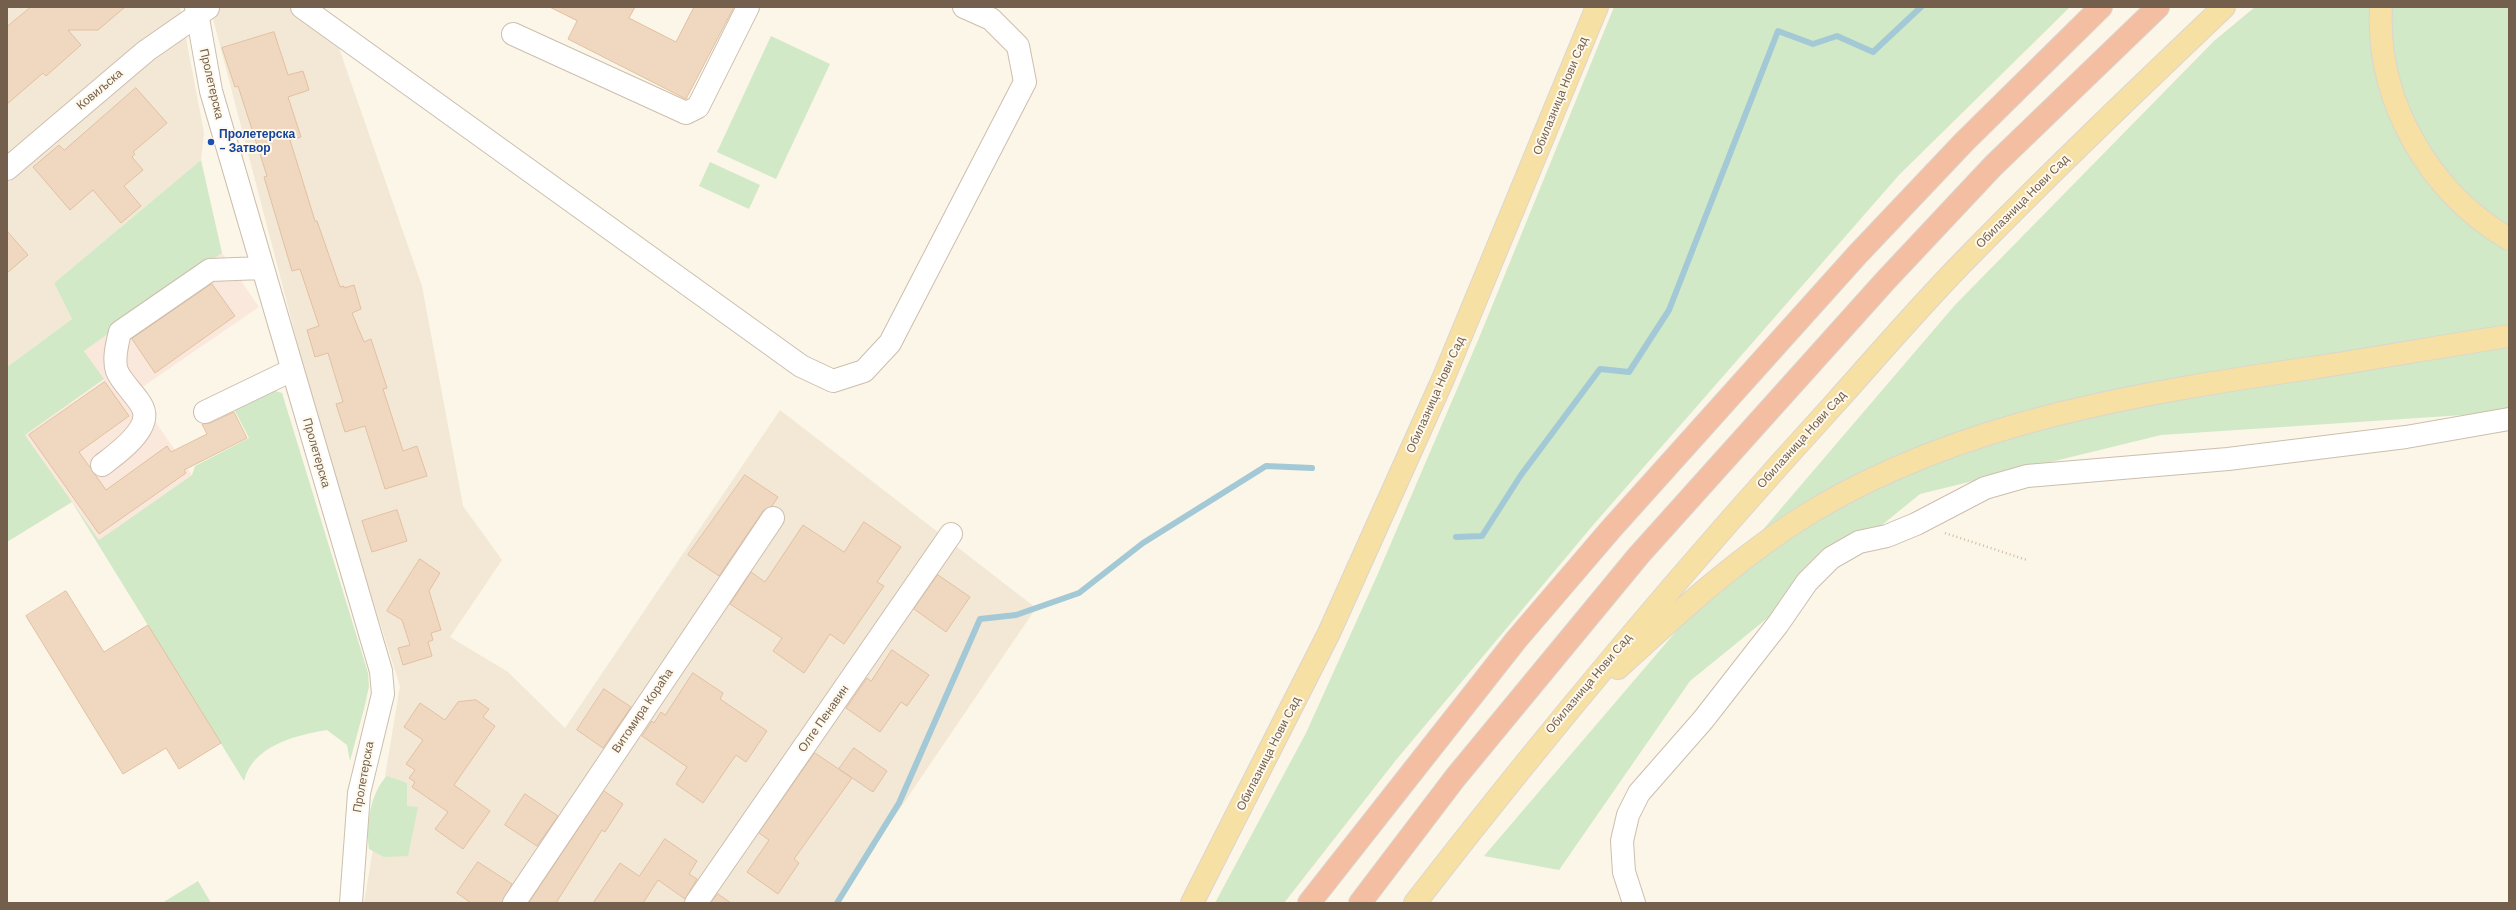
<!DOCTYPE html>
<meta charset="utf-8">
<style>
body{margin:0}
#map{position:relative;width:2516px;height:910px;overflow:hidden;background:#fbf6e7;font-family:"DM Sans",sans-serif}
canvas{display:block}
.frame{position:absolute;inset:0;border:8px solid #745e4c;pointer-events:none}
</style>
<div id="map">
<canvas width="2516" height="910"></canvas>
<div class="frame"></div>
</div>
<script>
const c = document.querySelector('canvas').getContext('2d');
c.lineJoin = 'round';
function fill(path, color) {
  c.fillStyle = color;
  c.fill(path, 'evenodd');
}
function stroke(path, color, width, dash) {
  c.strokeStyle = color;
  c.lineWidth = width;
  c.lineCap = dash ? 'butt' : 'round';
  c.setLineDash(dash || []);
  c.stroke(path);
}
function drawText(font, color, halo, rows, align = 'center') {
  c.font = font + ' "DM Sans",sans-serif';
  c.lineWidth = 4;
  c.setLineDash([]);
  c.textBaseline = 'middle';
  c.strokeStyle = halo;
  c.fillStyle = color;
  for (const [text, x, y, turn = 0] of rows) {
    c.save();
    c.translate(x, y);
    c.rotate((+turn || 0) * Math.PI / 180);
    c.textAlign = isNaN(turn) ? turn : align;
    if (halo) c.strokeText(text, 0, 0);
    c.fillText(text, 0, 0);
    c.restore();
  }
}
fill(new Path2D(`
 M7,7H180L204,133L201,160L54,283L72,319L7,367Z
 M210,7H305L333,31L422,286L463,506L502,560L450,637L508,672L565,728L780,410L1036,608L836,903H364L400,686L325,449Z`), '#f3e8d6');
fill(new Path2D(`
 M222,253L259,307L135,392L192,475L99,540L25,435L104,380L84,351Z`), '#fbe8dc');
fill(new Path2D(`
 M1614,7H2070L1899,175L1594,524L1396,760L1284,903H1215L1306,733L1376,578L1479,338Z
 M2255,7H2509V412L2161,435L1920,494L1690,681L1559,870L1484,856L1955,305L2214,41Z
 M771,36L830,64L776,179L717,152Z
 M201,160L222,253L84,351L104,379L25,435L99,540L192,475L195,466L249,438L234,409L272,390L282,393L368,673L369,686L365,705L350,761L347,745L327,730C296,735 252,746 244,781L72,502L7,542V367L72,319L54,283Z
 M710,162L760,185L749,209L699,186Z
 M387,776L407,783V806L418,807L408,856L384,857L369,849C366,825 370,793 387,776Z
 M198,881L211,903H162Z`), '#d1e9c6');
stroke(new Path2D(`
 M1456,537L1482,536L1521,475L1600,369L1629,372L1669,310L1778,31L1813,44L1837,36L1873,52L1921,7
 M837,903L899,803L980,619L1016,615L1079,593L1143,543L1266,466L1312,468`), '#a3c9d6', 6);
const building = new Path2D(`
 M31,7H125L98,30H68L81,45L46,76L43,73L7,104V27Z
 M550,7H635L629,18L676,42L694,7H734L686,99L568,39L577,21Z
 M274,32L288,75L303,71L309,90L288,97L301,137L290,140L315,221H317L340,287L344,286V288L354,285L361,309L352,313L364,342L371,339L387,388L383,389L403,451L417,446L427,476L385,489L365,426L345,432L336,404L343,402L328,353L315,357L307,330L319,326L300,269L292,271L264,177L267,176L238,86L235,87L222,48Z
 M136,88L167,123L133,152L135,154L132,157L143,170L124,186L141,206L121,223L93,190L70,210L33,167L59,145L64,150Z
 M7,231L28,255L7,273Z
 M212,284L235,316L155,373L132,339Z
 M105,382L129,416L79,452L106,490L167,446L171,452L207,434L202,424L210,423L234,412L247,438L184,470L186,473L99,534L29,435Z
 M745,475L778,497L772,506L763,511L719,576L688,555Z
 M397,510L407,541L372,552L362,521Z
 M864,522L901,547L877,582L884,586L844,644L830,634L804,673L773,651L782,638L730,604L751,572L765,582L803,525L844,552Z
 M420,559L440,573L429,591L441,630L431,633L433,640L428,642L432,656L403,665L398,648L410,645L402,620L387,611Z
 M938,575L970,597L946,632L914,609Z
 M66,591L104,652L148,625L221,743L179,769L166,748L123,774L26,616Z
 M892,650L929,675L907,706L901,702L880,732L846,708L867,678L871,681Z
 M693,673L723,693L720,699L767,731L746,762L736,755L703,803L676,784L687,767L642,736L652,721L654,723L661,712L665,715Z
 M604,689L631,707L603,748L577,730Z
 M476,700L489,709L483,717L495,726L454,785L490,811L463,849L435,829L448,812L412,787L415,782L409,778L415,770L406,764L423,740L404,727L420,703L445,720L458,702Z
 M854,748L887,771L873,792L839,769Z
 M815,753L852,778L794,859L799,863L778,894L747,872L769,840L759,833Z
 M604,791L623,804L605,832L602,830L556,903H529Z
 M525,794L558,816L537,846L505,825Z
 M665,839L697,861L689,874L697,879L685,899L658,880L643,903H593L620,863L639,876Z
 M478,862L512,884L502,903H471L457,893Z
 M718,894L731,903H711Z`);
fill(building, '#f0d8c0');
stroke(building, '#e2c0a1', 1);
const minor = new Path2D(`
 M196,7L211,91L381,671L383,694L359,793L351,903
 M302,7L801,366L833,381L864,371L890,343L1025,82L1018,46L991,19L964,7
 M513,34L686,113L698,107L748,7
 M7,169L146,51L208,8
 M205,412L292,370
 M102,465C115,455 148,432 144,412C142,400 122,384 117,371C113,360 117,344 120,332L210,270L262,268
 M514,903L773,518
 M696,903L951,534
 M1634,903L1624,872L1622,841L1628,815L1639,793L1703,720L1778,624L1807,582L1831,558L1859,542L1887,536L1916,524L1985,488L2027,476L2228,459L2406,437L2509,419`);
const major = new Path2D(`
 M2381,7C2376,101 2429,192 2509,239
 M1618,668C1681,610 1743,553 1816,509C1967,420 2140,393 2311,368C2377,358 2443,346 2509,336
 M1192,903L1329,633L1443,379L1597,7
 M1415,903C1549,730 1689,563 1837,401C1881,352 1925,300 1972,253C2054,169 2139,88 2224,7`);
const highway = new Path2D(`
 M1309,903L1516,640L1611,529L1857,255L1964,142L2101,7
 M1360,903L1455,778L1639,555L1886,280L1993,166L2158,7`);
stroke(minor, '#cdbeae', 24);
stroke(major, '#dbd5d0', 24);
stroke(highway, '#dbd5d0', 24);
stroke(new Path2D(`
 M1945,533L2027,560`), '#d5bba3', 2.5, [1, 3]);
stroke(minor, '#fff', 22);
stroke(major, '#f7e0a3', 22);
stroke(highway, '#f3bea1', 22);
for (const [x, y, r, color] of [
 [211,142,4,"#1a4fb4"]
]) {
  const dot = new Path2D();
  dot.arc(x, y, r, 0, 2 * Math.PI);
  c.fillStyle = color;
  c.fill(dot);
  stroke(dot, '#fef9ed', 1.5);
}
drawText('12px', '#745e4c', '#fef9ed', [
 ["Пролетерска",211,84,77],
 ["Ковиљска",100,90,-40],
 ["Обилазница Нови Сад",1561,96,-68],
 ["Обилазница Нови Сад",2023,202,-45],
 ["Обилазница Нови Сад",1436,395,-66],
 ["Обилазница Нови Сад",1802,440,-48],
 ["Пролетерска",316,453,74],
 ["Обилазница Нови Сад",1589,684,-50],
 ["Витомира Кораћа",643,711,-56],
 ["Олге Пенавин",824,719,-55],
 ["Обилазница Нови Сад",1269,754,-63],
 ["Пролетерска",364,777,-80]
]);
drawText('bold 12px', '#164399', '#fef9ed', [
 ["Пролетерска",219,135],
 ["- Затвор",219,149]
], 'left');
</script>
